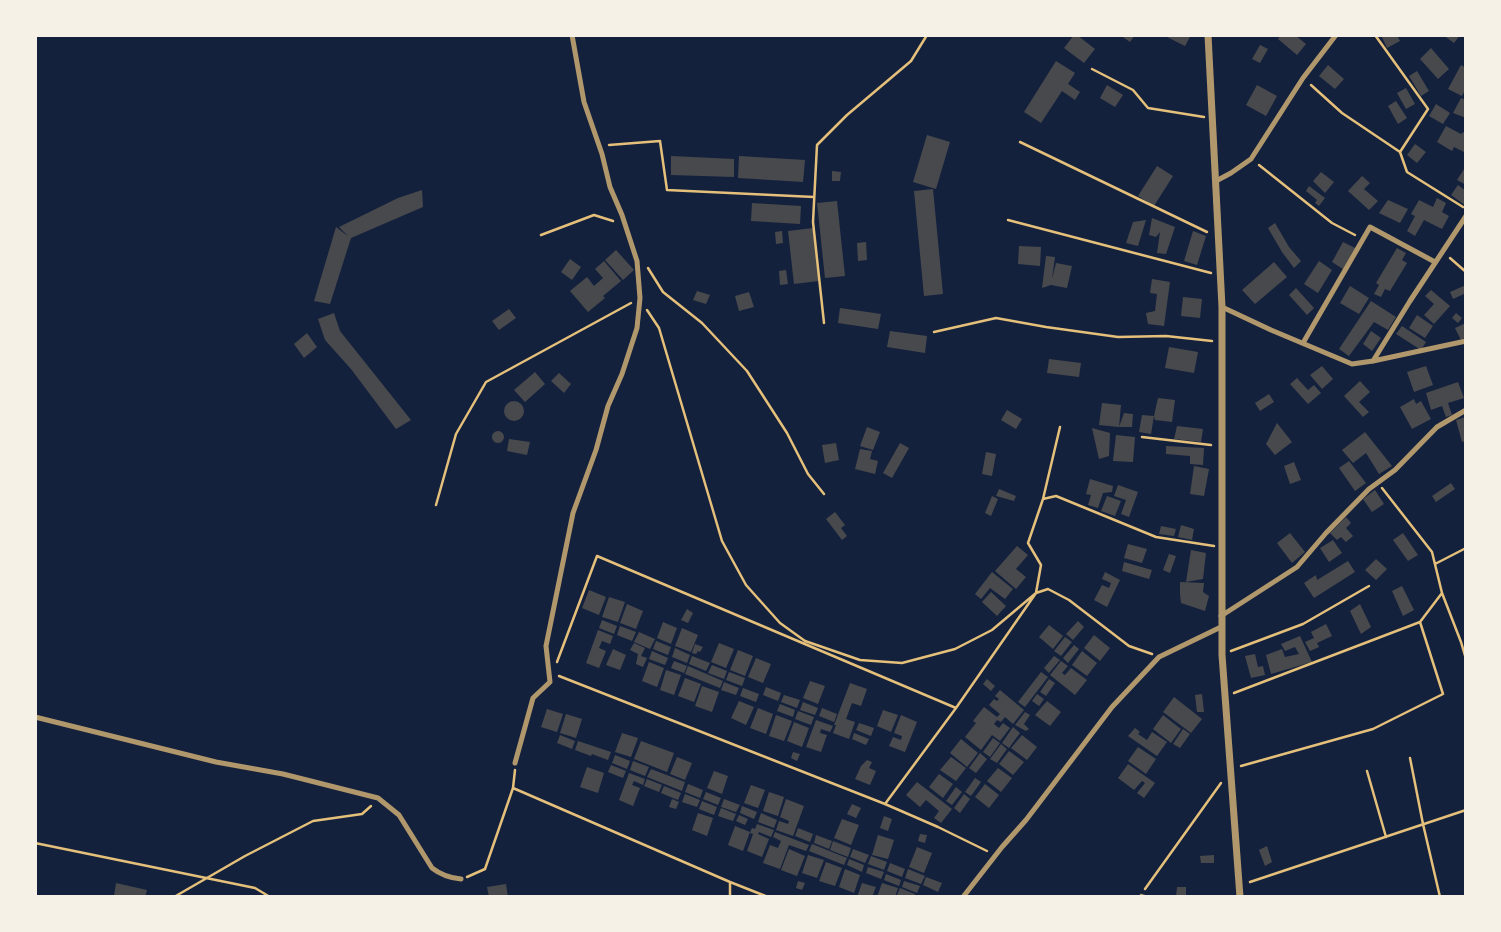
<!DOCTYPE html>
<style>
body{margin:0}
#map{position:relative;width:1501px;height:932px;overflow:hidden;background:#14213d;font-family:"Varela Round",sans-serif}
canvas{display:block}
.frame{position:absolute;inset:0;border:37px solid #f6f1e7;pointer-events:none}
</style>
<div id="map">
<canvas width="1501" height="932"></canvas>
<div class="frame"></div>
</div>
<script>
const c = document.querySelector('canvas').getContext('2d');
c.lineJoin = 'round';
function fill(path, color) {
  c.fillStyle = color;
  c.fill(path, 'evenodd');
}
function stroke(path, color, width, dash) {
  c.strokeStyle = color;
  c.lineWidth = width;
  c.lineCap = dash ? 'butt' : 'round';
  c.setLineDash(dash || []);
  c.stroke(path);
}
fill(new Path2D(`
 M1074,35H1077L1095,49L1084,63L1064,48Z
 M1120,35H1135L1130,42Z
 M1168,35H1191L1185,46L1167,37Z
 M1281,35H1295L1306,44L1297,55L1278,39Z
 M1381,35H1397L1400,41L1387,48Z
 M1443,35H1460L1454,43Z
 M1260,45L1268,49L1260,63L1252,59Z
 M1431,48L1449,69L1438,79L1420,59Z
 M1056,61L1075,73L1068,84L1080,92L1075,100L1062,91L1041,123L1024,112Z
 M1328,65L1344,79L1335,89L1319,76Z
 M1461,65L1466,68V88L1462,96L1448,89Z
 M1417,71L1429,91L1421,96L1409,76Z
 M1107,85L1123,95L1115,107L1100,98Z
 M1257,85L1277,96L1266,116L1246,105Z
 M1406,88L1415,104L1406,109L1397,93Z
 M1461,98L1466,100V118L1453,113Z
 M1396,101L1407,118L1398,124L1388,106Z
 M1436,104L1450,113L1443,124L1429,116Z
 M1446,126L1461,134L1463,132L1466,134V153L1454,147L1452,151L1437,142Z
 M927,135L950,142L936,189L913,182Z
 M1415,144L1426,152L1417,163L1407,155Z
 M671,156L734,159V177L671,175Z
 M739,156L805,160L803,182L738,178Z
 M1157,166L1173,176L1154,206L1138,196Z
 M1466,166V185L1457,180Z
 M832,171L841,172L840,181H832Z
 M1321,172L1334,182L1325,193L1313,181Z
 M1362,176L1370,183L1364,189L1378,201L1369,210L1348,191Z
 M1458,185L1466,191V206L1451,195Z
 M1309,186L1325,198L1319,206L1315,203L1317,200L1306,191Z
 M933,189L943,294L924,296L914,191Z
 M422,190L423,207L351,238L330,304L314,301L336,227L349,237L339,227L398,198Z
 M1437,198L1446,203L1442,212L1449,216L1442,229L1424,220L1415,236L1407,231L1415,216L1411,214L1419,200L1433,207Z
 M1388,200L1408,209L1400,223L1379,213Z
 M837,201L845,276L825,278L817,203Z
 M752,203L801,206L800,224L751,221Z
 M1152,218L1175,227L1166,254L1157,253L1160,232L1156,237L1149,235Z
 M1146,220L1138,246L1126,243L1133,222Z
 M1275,223L1289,247L1301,261L1294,268L1282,252L1268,228Z
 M813,228L819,281L794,284L788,231Z
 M782,231L783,243L776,244L775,232Z
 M1193,231L1206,236L1197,265L1184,261Z
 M866,242L867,260L858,261L857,243Z
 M1343,242L1355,248L1343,269L1332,262Z
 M1019,246L1041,247L1040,266L1018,264Z
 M1397,248L1406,253L1402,260L1407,263L1390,291L1385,289L1381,297L1374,294L1379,285L1376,283Z
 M616,250L634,270L623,280L605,260Z
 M1046,256L1055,257L1052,279L1056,263L1072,266L1067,288L1051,285L1042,288Z
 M570,259L581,267L572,280L561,272Z
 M604,261L621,281L603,296L605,298L588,312L570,291L587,277L594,286L603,278L595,269Z
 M1319,261L1332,270L1318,293L1304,284Z
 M1274,262L1287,277L1255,304L1242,290Z
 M786,270L788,284L780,285L779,271Z
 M1152,279L1170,282L1164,326L1148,324L1146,313L1155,311L1157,294L1150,293Z
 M1466,285V293L1453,299L1450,292Z
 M1350,286L1369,298L1359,314L1340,303Z
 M1296,288L1314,308L1307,315L1289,295Z
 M1431,290L1450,306L1434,324L1424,315L1434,304L1425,296Z
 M697,291L710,295L706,304L693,300Z
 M749,292L754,307L739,311L735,296Z
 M1183,297L1202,299L1200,318L1181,316Z
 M1371,301L1396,317L1388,330L1374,322L1349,356L1339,349Z
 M840,308L881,314L878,329L838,323Z
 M509,309L516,318L499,330L492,321Z
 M334,313L340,331L411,420L396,429L351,369L325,340L318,319Z
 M1456,313L1462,318L1458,323L1452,318Z
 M1417,315L1433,326L1425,338L1409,328Z
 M1466,323V337L1461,340L1455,328Z
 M1402,326L1426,342L1421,350L1396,334Z
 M890,331L927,336L925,353L887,347Z
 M1371,331L1381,338L1372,351L1363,344Z
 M307,333L317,347L304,358L294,344Z
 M1169,347L1198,352L1194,373L1165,368Z
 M1049,359L1081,363L1079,377L1047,373Z
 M1322,366L1333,379L1322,389L1310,375Z
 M1426,366L1433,385L1414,392L1407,372Z
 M535,372L545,384L525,402L514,390Z
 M559,373L571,384L564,393L551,381Z
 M1297,378L1308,390L1314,385L1321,393L1308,404L1290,384Z
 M1360,381L1370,392L1359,402L1369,412L1363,417L1344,396Z
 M1458,382L1464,398L1448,403L1452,415L1446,417L1442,406L1431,410L1426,393Z
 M1269,394L1274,402L1260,411L1255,403Z
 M1158,398L1175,400L1172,422L1155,420L1154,416L1151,434L1139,432L1142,415L1154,416Z
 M1414,399L1416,404L1421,401L1431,419L1412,429L1400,407Z
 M504 411a10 10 0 1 1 20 0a10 10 0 1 1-20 0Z
 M1102,403L1121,405L1119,427L1099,425Z
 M1007,410L1022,419L1016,429L1001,420Z
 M1124,413L1133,414L1132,427H1119Z
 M1466,417V441L1462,442L1456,420Z
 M1277,423L1292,442L1275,455L1266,444Z
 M1177,426L1203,429L1201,442L1174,439Z
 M867,427L880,432L873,450L860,446Z
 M1092,428L1110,433L1109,456L1099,459Z
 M492 437a6 6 0 1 1 12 0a6 6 0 1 1-12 0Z
 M1365,432L1392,466L1379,474L1366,453L1353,463L1342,450Z
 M1116,435L1135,437L1133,462L1113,461Z
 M509,439L530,442L527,455L507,451Z
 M836,443L839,460L825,463L822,445Z
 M900,443L909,448L892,478L883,473Z
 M1166,446L1204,448L1203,465L1190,464V456L1166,454Z
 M860,449L872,451L870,459L878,461L875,474L855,469Z
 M986,452L996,454L992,476L982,474Z
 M1349,461L1366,483L1355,491L1339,468Z
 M1294,462L1301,480L1290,484L1284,466Z
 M1194,466L1209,469L1204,496L1190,494Z
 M1090,479L1113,486L1112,492L1103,493L1098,508L1088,505L1091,495L1086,494Z
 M1451,483L1455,489L1436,502L1432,496Z
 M1118,485L1138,492L1129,517L1121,514L1126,500L1114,496Z
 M999,489L1016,496L1014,501L996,496Z
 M1375,490L1384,504L1372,512L1363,499Z
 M992,496L998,499L991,516L985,513Z
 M1107,496L1121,501L1115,516L1101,511Z
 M835,512L845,525L841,528L847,536L842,540L826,519Z
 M1346,517L1351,523L1346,528L1353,536L1346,542L1341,537L1337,540L1330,533Z
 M1181,525L1194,529L1192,540L1178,537Z
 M1161,526L1176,529L1174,536L1159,534Z
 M1290,533L1305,552L1292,563L1277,543Z
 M1403,533L1418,555L1408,561L1393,540Z
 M1333,540L1342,553L1329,562L1320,548Z
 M1128,544L1147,549L1142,563L1124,558Z
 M1017,546L1028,555L1016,569L1026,577L1016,589L995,571Z
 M1191,550L1206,553L1203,579L1186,582Z
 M1169,554L1176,556L1170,573L1163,570Z
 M1376,559L1387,569L1376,580L1365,570Z
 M1348,561L1355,572L1314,598L1304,583L1316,575L1317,580Z
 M1124,562L1152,570L1149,579L1122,571Z
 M992,572L1013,589L1005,599L990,588L981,599L975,594Z
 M1105,572L1120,580L1107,607L1094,600L1102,585L1109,588L1111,583L1102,579Z
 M1180,582L1204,583L1203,592L1209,596L1205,611L1181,603L1180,594Z
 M1402,586L1414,610L1403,616L1392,591Z
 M589,590L606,597L599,615L582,608Z
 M991,592L1006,606L997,616L982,602Z
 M609,597L625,602L618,622L602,617Z
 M627,604L643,611L636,629L620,623Z
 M1360,604L1371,627L1361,634L1350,611Z
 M687,609L693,613L688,623L681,620Z
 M602,620L617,626L614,634L599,628Z
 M1078,621L1084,627L1073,640L1066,634Z
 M663,622L677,628L671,644L657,638Z
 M1326,624L1332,636L1317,643L1319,647L1310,651L1305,642L1314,638L1311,632Z
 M1049,625L1063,636L1053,649L1039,637Z
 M620,626L636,632L632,641L617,635Z
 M682,628L698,635L691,652L675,646Z
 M598,630L613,636L610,644L602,641L599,648L606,651L599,668L586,663Z
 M639,632L655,639L650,649L634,642Z
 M1094,635L1110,648L1100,661L1084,648Z
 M1300,636L1312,662L1271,674L1266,655L1282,649L1285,657L1299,654L1295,647L1285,651L1281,644Z
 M1065,637L1072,642L1061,656L1054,651Z
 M656,641L671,647L668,655L653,649Z
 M634,643L645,648L641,656L647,658L643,667L636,664L638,654L630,650Z
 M719,643L734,649L726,668L711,662Z
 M695,644L703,647L700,652L698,651L696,654L692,653Z
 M1074,645L1079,649L1068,663L1063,658Z
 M675,648L690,655L687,663L672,657Z
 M613,649L626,655L620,670L606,665Z
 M738,650L753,656L745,676L730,670Z
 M652,651L668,658L665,665L649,659Z
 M1082,651L1097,663L1087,676L1072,665Z
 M1255,654L1258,667L1263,666L1265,675L1251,678L1245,656Z
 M692,656L710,663L706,671L689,664Z
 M1054,656L1060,660L1049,673L1044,668Z
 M756,658L771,664L763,683L748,677Z
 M674,661L687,666L684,673L671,668Z
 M1061,661L1068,666L1062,673L1065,675L1071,668L1087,680L1075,695L1050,675Z
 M649,662L664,668L657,687L642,681Z
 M712,665L727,671L724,679L708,673Z
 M688,666L723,681L720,688L685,674Z
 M666,670L681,675L674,695L660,690Z
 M729,672L745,678L742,686L726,680Z
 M1041,672L1048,677L1025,707L1018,702Z
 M685,678L701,684L694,702L678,696Z
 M987,679L995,686L991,691L983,684Z
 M1049,679L1055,683L1046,696L1040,692Z
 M810,681L825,686L818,704L803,698Z
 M724,682L739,688L736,695L721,690Z
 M850,683L867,689L861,706L852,703L846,719L855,722L849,739L833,733L836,725H834Z
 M702,686L719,692L712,712L695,706Z
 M766,687L781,693L778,701L763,695Z
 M743,688L759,694L756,702L740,696Z
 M1000,690L1024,710L1013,724L1005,717L1001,722L997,720L994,724L999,728L1003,723L1010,728L1000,741L992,735L981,750L965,737L976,723L973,721L984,707L997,717L1000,714L989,705L994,699L997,701L999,699L995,696Z
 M1037,694L1044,699L1039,706L1032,701Z
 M1202,694L1204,712H1197L1195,695Z
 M784,695L800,700L797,708L781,702Z
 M1174,697L1202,719L1191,733L1163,712Z
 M739,701L754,707L746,725L731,718Z
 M1047,701L1061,712L1050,726L1035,715Z
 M803,702L818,708L815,715L800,710Z
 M780,704L795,710L793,717L777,711Z
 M758,708L773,714L766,734L750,728Z
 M822,708L837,714L834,722L819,716Z
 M547,709L563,714L557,732L541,727Z
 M883,710L898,715L891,732L877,726Z
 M798,711L814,717L811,725L795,719Z
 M1025,712L1030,715L1024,724L1029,729L1026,731L1015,725Z
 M566,714L582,719L576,738L560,733Z
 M776,715L792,721L784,741L769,736Z
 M901,715L917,722L905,752L889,746L893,737L901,740L902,736L894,733Z
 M1163,715L1181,729L1171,743L1153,729Z
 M816,720L833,726L830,732L821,729L820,733L827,735L821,752L806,747Z
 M794,722L809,728L802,747L787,741Z
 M859,723L874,728L871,736L856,730Z
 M1013,727L1020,733L1009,748L1002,743Z
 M1135,728L1140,732L1138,734L1147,740L1152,732L1167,742L1157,756L1128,736Z
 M1183,729L1190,734L1180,748L1173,744Z
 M622,733L638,738L631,757L615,752Z
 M854,733L869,739L866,745L852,739Z
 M560,735L575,741L572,749L557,743Z
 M1022,735L1037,747L1027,760L1011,748Z
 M993,738L1000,743L990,757L983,752Z
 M961,739L978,753L967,767L950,753Z
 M578,741L611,752L608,760L592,754L591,756L575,750Z
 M641,741L674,753L667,772L634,759Z
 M1001,744L1007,749L997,763L990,759Z
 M1138,747L1156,759L1146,774L1128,761Z
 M1009,751L1024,762L1013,775L999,764Z
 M793,752L800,754L797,761L791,758Z
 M980,753L987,759L976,773L969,768Z
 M615,755L630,761L627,769L612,763Z
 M677,757L692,763L685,780L670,774Z
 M951,757L966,768L956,781L940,770Z
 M867,760L872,762L869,768L876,771L870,785L855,779L861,766Z
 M633,761L649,767L645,776L630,770Z
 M1128,764L1155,783L1144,798L1137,793L1145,783L1142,781L1134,790L1118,778Z
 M611,765L626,771L623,778L608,772Z
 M587,767L604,773L598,793L580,787Z
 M998,768L1012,778L1001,792L987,781Z
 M651,769L685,782L682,791L647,777Z
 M714,771L728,776L722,794L707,788Z
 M629,773L645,779L643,785L634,781L632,785L640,788L633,806L619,800Z
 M939,774L953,784L943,798L929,787Z
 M975,778L981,782L971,796L965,792Z
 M647,779L662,785L659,792L644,786Z
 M917,782L952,809L941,823L934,818L939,811L926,800L920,807L906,795Z
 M688,784L703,790L700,798L685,792Z
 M985,784L999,795L989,808L975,797Z
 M751,785L765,790L758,808L744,803Z
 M664,786L681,793L678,800L661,793Z
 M956,787L962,792L952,805L946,801Z
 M706,792L721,798L718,805L703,799Z
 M769,792L784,797L778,816L763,811Z
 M685,794L700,800L697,807L682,802Z
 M964,794L970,799L960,813L954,808Z
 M672,799L679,802L676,809L669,807Z
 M724,799L740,805L736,812L721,807Z
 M786,799L804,806L793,836L776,830L779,821L788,824L789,821L780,817Z
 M702,801L717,807L714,815L699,809Z
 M852,804L861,808L856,818L847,814Z
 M742,806L757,812L754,819L740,813Z
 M721,808L736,814L733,821L718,816Z
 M698,813L713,818L707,836L692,830Z
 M761,813L777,820L774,828L758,822Z
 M739,815L748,819L745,825L736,821Z
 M884,816L892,819L888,831L880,828Z
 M842,819L859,825L851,845L834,838Z
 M757,824L774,830L771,837L759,832L758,834L769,839L762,857L747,851L753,834L750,833L752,828L755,829Z
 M735,826L750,832L743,851L728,845Z
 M798,828L813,834L810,842L795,836Z
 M775,832L809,845L806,851L789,845L780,869L763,863L770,845L778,848L781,841L773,837Z
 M920,834L927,835L925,843L918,841Z
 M816,835L832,841L829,849L814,843Z
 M878,835L894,840L888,859L872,855Z
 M833,841L851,848L848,857L830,850Z
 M812,844L847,858L844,865L809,851Z
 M1267,846L1272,862L1265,866L1259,850Z
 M917,847L932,853L924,873L909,867Z
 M789,849L805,856L797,876L781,870Z
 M853,849L869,855L865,863L850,857Z
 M808,855L824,860L817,878L802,873Z
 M1214,855V863H1201L1200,856Z
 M871,856L887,862L884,870L868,864Z
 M849,859L864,865L862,872L847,865Z
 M826,862L842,868L835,886L819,881Z
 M890,863L905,869L902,877L887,871Z
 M868,867L884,872L881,879L866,873Z
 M845,869L860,875L854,893L839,887Z
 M908,869L925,876L921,884L905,878Z
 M886,874L901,880L899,886L884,880Z
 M926,877L942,883L938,892L923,885Z
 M798,881L805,883L802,890L796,888Z
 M904,881L920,886L917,893L902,887Z
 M116,883L147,890L145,897L114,896Z
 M862,883L876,887L872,897H857Z
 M882,883L898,888L895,897H877Z
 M506,884L508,897H489L487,887Z
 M1177,887H1186V897H1176Z
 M900,888L915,894L914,897H896Z`), '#48494c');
stroke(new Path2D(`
 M1375,35L1428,109L1400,152
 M1092,69L1133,90L1148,108L1204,117
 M1311,85L1342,113L1400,152L1407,172L1463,207
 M1020,142L1207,232
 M609,145L660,141L667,190L814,197
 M1259,165L1332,223L1355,235
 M1008,220L1211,273
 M541,235L594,215L613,221
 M1450,258L1466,272
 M648,268L663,292L702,323L747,371L787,433L808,474L824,494
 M647,310L659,328L722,541L746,585L780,623L805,641L860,660L902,663L955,649L992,630L1036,593L1048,589L1069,600L1129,646L1152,654
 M824,323L813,222L817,145L847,115L911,61L927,35
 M934,332L996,318L1046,327L1118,337L1166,336L1212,341
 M1142,437L1211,445
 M1043,499L1060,427
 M436,505L456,434L486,382L631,303
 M1435,564L1466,548
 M1442,593L1461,642L1466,659
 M1231,651L1303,624L1369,586
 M557,662L597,556L956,708
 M559,676L885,804L938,827L987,851
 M1234,693L1420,622L1442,593L1432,552L1382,488
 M1410,758L1423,824L1440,897
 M1241,766L1373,729L1443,694L1420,622
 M1367,771L1386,837
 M513,788L730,882V897
 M885,804L956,708L1036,593L1041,565L1028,543L1043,499L1056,496L1156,537L1214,546
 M35,843L255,888L270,897
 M467,877L485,869L513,788L515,770
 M730,882L768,897
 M1250,882L1466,810
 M1145,889L1221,783
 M174,897L245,856L313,821L362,814L371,806`), '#e5c07b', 2.5);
stroke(new Path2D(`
 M1141,895L1147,897`), '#b1986c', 2.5);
stroke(new Path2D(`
 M1216,181L1231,173L1251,159L1303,78L1336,35
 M1222,307L1271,330L1352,364L1373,361L1466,341
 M1303,343L1370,227L1435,262
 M1373,361L1410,301L1466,216
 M1221,616L1297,567L1326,533L1369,489L1395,470L1437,427L1466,410
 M35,717L216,762L283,774L378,798L399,815L432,868C441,875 449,878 461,879
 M515,763L533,698L550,682L546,646L573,513L596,450L608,406L622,374L637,328L640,298L637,261L622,215L610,187L602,154L584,102L572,35
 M963,897L1002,847L1026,820L1112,707L1159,657L1221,627`), '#b1986c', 5);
stroke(new Path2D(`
 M1208,35L1222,307V655L1240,897`), '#b1986c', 7);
</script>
